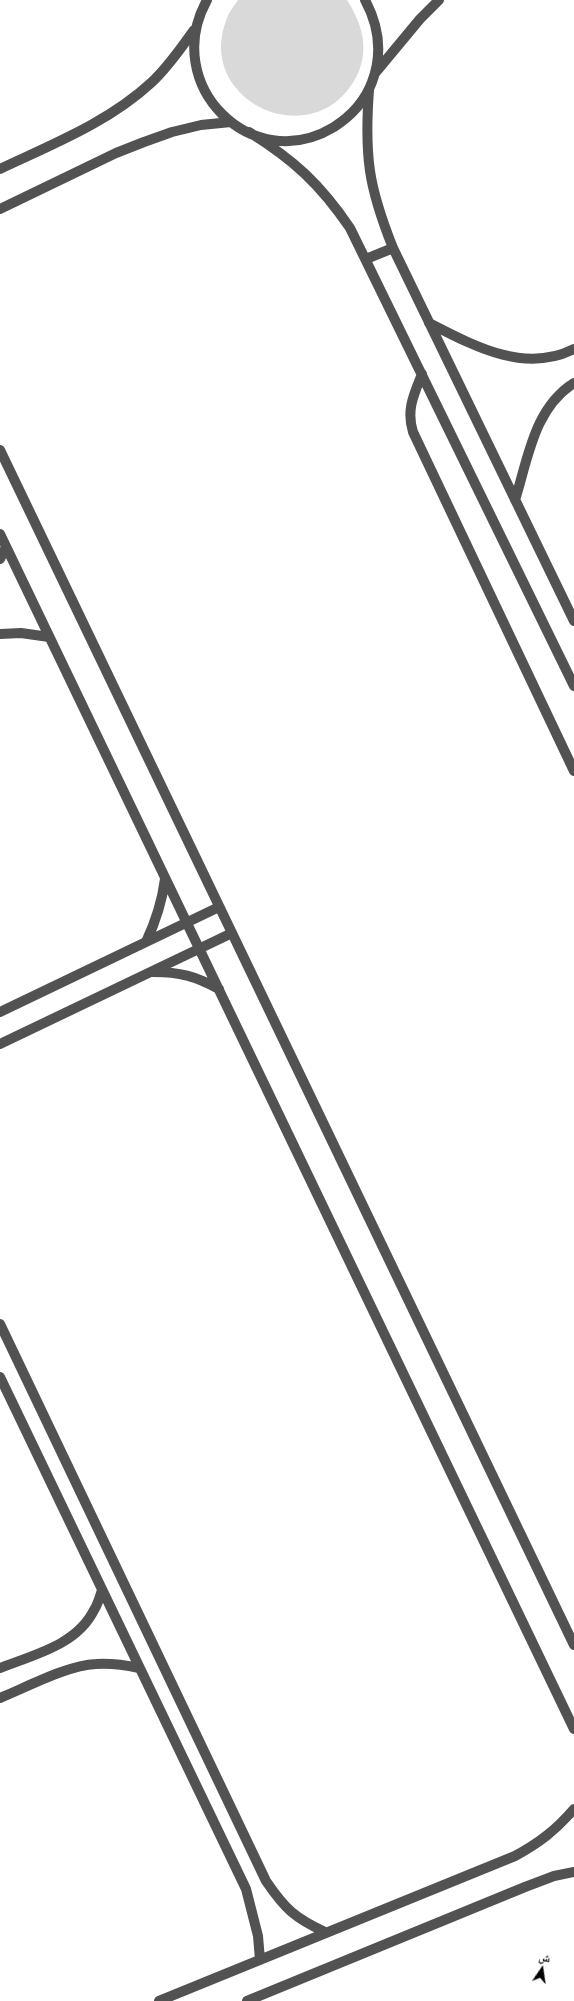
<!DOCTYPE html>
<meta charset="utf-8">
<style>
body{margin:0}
#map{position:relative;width:574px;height:2001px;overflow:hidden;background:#fff;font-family:"Asap Condensed","Noto Naskh Arabic",sans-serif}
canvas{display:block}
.north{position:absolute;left:522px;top:1949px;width:40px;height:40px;-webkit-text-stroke:3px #fff;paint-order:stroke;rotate:13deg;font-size:11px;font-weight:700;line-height:16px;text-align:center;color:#000}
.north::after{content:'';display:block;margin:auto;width:14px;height:18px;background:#000;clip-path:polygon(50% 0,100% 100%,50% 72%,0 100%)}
</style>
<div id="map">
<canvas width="574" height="2001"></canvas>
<div class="north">ش</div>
</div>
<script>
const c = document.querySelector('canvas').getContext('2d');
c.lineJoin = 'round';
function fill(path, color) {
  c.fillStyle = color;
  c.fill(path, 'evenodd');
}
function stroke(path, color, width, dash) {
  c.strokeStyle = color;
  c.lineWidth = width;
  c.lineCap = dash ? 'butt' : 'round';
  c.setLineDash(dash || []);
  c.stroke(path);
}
fill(new Path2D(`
 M238,0H347C361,22 369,46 359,71C321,159 192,104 227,18C229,12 234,6 238,0Z`), '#d9d9d9');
stroke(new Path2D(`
 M207,0C160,85 252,177 334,127C351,116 365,101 372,82C383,53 379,26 365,0
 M376,72L420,19L439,0
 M369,90C367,117 366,144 370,171C374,198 383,223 393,248L574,621
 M249,132C294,160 320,184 350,228L574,686
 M0,169C53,144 109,122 152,82C169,66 181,48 194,30
 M0,209L116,153L144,142L172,132L201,125L231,122
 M366,259L393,248
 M429,323C474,346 525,374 574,349
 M422,374C414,394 406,410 413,432L574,771
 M0,450L574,1645
 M515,500C528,459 534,408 574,383
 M0,534L574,1729
 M0,559L6,547
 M0,634L21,633L49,637
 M146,942C156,921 162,902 165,879
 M153,972C180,972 195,976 219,989
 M0,1012L219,907
 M0,1044L232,933
 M0,1324L266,1881C285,1909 295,1918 325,1932
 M0,1377L246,1889L258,1936L260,1960
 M0,1668C33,1655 77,1645 94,1610C98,1604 100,1596 102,1590
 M0,1698C27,1687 68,1665 96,1664C111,1663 125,1665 139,1668
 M159,2001L515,1856C539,1843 556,1830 574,1809
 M247,2001L525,1887L554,1876L574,1872`), '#525252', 10);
</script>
